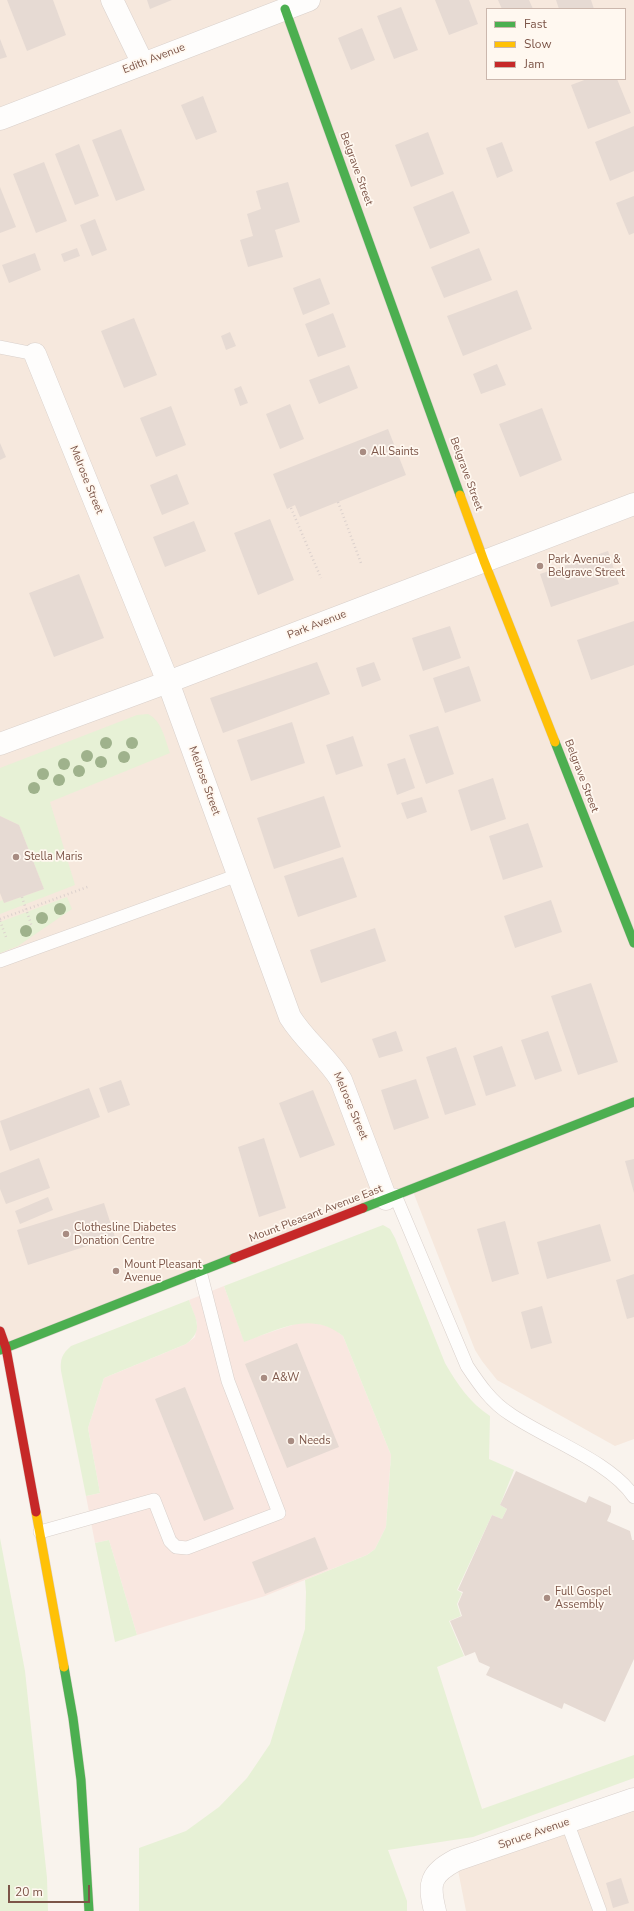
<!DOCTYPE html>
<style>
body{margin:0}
#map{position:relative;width:634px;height:1911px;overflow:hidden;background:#f9f3ed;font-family:"Nunito Sans",sans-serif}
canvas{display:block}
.legend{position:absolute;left:486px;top:8px;width:140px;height:72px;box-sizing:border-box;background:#fff8f0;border:1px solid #cbb7ad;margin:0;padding:5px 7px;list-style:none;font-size:12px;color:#7c5548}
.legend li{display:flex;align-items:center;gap:8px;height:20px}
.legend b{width:20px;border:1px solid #cbb7ad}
.scale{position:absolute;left:8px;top:1885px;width:82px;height:18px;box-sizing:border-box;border:2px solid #7c5548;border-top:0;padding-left:5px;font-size:12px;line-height:14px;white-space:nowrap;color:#7c5548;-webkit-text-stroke:3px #fff8f0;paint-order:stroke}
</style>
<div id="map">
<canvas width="634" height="1911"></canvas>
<ul class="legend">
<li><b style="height:5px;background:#4caf50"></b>Fast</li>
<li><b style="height:5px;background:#ffc107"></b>Slow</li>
<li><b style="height:5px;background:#c62828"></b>Jam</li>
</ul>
<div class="scale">20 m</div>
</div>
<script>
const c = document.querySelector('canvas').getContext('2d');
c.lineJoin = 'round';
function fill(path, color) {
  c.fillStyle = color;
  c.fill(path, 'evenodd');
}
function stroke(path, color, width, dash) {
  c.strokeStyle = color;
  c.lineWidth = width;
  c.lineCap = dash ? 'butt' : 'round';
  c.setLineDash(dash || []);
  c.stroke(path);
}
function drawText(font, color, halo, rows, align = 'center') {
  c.font = font + ' "Nunito Sans",sans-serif';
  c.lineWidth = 3.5;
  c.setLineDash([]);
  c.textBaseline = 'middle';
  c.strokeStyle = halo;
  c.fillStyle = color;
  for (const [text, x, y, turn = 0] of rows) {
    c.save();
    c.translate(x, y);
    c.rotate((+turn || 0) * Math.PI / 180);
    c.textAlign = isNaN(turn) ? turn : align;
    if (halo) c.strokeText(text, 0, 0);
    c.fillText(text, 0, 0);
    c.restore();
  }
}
fill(new Path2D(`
 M0,0H634V1439L615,1446L497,1380L482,1361L475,1350L412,1189L6,1348L0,1331ZM487,9H625V79H487Z
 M634,1799V1911H466L454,1850Z`), '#f6e8dd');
fill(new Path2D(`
 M224,1286L244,1341L298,1323L311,1322L323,1325L333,1328L343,1336L391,1455L386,1527L375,1549L367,1555L265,1596L137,1635L109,1540L95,1543L86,1496L100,1493L88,1428L104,1378L186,1344L195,1337L197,1323L189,1300Z`), '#f9e7e0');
fill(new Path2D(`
 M148,714C162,721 165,739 170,753L50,802L75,885L0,914V901L3,900L4,903L44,889L19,825L0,816V768L137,715Z
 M67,897L72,909L18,946L0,953V922Z
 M383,1225L390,1229L395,1238L445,1363C457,1384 470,1403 490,1416L489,1459L514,1470L500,1505L507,1509L502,1519L492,1515L457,1590L462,1593L457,1604L461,1616L449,1621L464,1656L437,1667L482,1809L634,1755V1778L473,1837L388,1850L407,1901V1911H139V1848L186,1831L219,1807L247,1778L270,1744L305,1629L306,1592L305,1580L367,1555L375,1549L386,1527L391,1455L343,1336C310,1310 278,1330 244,1342L224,1286Z
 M189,1300C195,1318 205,1330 186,1344L104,1378L88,1428L100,1493L86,1496L61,1371C60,1359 62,1354 71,1346Z
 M0,1538L25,1671L47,1878L48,1911H0Z
 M109,1540L137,1635L115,1642L95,1543Z`), '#e7f1d6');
fill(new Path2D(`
 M7,0H53L66,35L27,51Z
 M147,0H172L150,9Z
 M435,0H469L478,24L449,35Z
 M498,0H529L533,9H502Z
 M556,0H591L594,9H559Z
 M401,7L418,50L394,59L377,16Z
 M362,28L375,60L351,70L338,38Z
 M0,39L7,57L0,59Z
 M587,79H617L631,113L588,129L571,85Z
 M203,96L217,132L196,140L181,105Z
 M634,126V171L610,181L595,142Z
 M121,129L145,190L116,201L92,140Z
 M428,132L444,174L411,187L395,145Z
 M502,142L513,171L497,178L486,148Z
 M79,144L99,196L75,205L55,154Z
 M44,162L67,221L36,233L13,174Z
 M288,182L300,222L275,230L283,257L248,267L240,240L253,236L247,214L261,209L256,191Z
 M0,187L16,227L0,233Z
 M453,191L470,233L430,249L413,207Z
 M634,196V233L629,235L616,203Z
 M95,219L107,250L92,256L80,225Z
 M77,248L80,256L64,262L61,254Z
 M479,248L492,280L444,298L431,267Z
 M35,253L41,270L9,283L2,265Z
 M320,278L330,304L303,315L293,288Z
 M517,290L532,329L463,356L447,316Z
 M333,313L346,347L318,357L305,324Z
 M134,318L157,375L124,388L101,331Z
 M230,332L236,346L226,350L221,336Z
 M497,364L506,385L481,394L473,374Z
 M349,365L358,388L319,404L309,380Z
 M241,386L248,403L240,406L234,389Z
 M290,404L304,439L280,449L266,414Z
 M171,406L186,445L156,457L140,418Z
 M542,408L562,460L520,477L499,424Z
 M388,429L406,475L300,517L295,505L287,509L273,474Z
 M0,443L6,457L0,460Z
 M177,474L189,504L162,515L150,485Z
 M270,519L294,580L258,595L234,533Z
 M194,521L206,551L165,567L153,537Z
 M608,551L619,584L551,607L540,574Z
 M79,574L104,638L54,657L29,593Z
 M634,621V665L591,680L577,640Z
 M450,626L461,658L423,671L412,638Z
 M317,662L330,694L223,733L210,698Z
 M374,662L381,680L362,687L356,668Z
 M469,666L481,701L445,713L433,678Z
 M292,722L305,763L251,781L237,740Z
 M438,726L454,774L426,784L409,735Z
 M353,736L363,766L336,775L326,745Z
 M405,758L415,788L397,795L387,764Z
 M493,778L506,819L471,831L458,790Z
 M324,796L341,847L274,869L257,818Z
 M422,797L427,812L407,819L401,803Z
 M0,816L19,825L44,889L4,903L0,893Z
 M528,823L543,867L503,880L489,836Z
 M343,857L357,897L298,917L284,876Z
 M551,900L562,932L515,948L504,916Z
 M375,928L386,961L321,983L310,950Z
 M591,983L618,1062L578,1075L551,996Z
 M396,1031L403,1051L379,1058L372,1039Z
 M548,1031L562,1071L535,1080L521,1040Z
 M502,1046L516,1086L486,1096L473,1056Z
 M456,1047L476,1105L445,1115L426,1057Z
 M416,1079L429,1118L394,1130L381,1090Z
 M121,1080L130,1105L108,1113L99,1088Z
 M89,1088L100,1117L10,1151L0,1121Z
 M313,1090L335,1145L300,1158L279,1103Z
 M264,1138L286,1208L259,1217L238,1147Z
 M39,1158L50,1188L6,1204L0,1189V1173Z
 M634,1159V1193L625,1161Z
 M48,1197L53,1210L20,1224L15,1211Z
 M104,1203L115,1237L28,1265L17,1230Z
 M505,1221L519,1274L492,1282L477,1229Z
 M600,1224L611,1261L547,1279L537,1242Z
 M634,1274V1317L627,1319L616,1280Z
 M542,1306L552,1343L531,1349L521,1312Z
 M297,1343L339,1447L287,1468L245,1364Z
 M185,1387L234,1509L204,1521L155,1399Z
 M516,1471L586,1503L589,1496L611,1506V1512L607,1521L630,1531L632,1540H634V1659L605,1722L564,1703L562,1709L486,1675L490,1667L479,1662L475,1652L465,1656L450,1621L462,1616L458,1604L463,1592L458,1590L492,1515L502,1519L507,1509L500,1505Z
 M315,1537L328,1569L265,1594L252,1562Z
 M621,1878L629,1903L613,1908L606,1883Z`), '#e6dad3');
const lane = new Path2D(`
 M0,347L35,354
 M0,961L238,875
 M395,1195L467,1366C479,1384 491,1402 510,1414C546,1439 610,1461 634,1497
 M40,1532L154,1500L170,1541L176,1547L187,1548L279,1513L228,1381L200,1271
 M567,1822L600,1911`);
const street = new Path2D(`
 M112,0L143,64
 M0,119L309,0
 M35,354L168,682L290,1017C305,1041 327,1057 341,1080L386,1199
 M0,744L168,682L634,504
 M435,1911C428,1883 430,1874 456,1860L634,1799`);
const fast = new Path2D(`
 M285,9L460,495
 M555,742L634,943
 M363,1208L634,1102
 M0,1350L234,1258
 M64,1667L73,1718L81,1780L89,1911`);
const slow = new Path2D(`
 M460,495L484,561L555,742
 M36,1512L64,1667`);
const jam = new Path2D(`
 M234,1258L363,1208
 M0,1331L6,1348L36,1512`);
stroke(lane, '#d9d0cb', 14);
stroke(street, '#d9d0cb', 23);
stroke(fast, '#d9cec8', 10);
stroke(slow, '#d9cec8', 10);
stroke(jam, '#d9cec8', 10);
stroke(new Path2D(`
 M338,502L361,563
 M291,508L321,578
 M22,897L32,927
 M0,919L90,886
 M0,921L6,937`), '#dcd1cd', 2.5, [1, 3]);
stroke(lane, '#fefdfc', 13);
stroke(street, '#fefdfc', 22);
stroke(fast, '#4caf50', 9);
stroke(slow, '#ffc107', 9);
stroke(jam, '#c62828', 9);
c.fillStyle = '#9fb28c';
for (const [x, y] of [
 [106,743],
 [132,743],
 [87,756],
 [124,757],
 [101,762],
 [64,764],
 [79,771],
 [43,774],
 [59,780],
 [34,788],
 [60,909],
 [42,918],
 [26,931]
]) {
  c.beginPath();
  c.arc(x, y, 6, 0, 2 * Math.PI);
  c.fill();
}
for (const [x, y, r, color] of [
 [363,452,4,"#a88c82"],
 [540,566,4,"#a88c82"],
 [16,857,4,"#a88c82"],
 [66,1234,4,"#a88c82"],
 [116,1271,4,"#a88c82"],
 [264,1378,4,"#a88c82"],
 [291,1441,4,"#a88c82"],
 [547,1598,4,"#a88c82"]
]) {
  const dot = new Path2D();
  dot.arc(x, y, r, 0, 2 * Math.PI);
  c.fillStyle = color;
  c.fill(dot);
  stroke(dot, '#fff8f0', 1.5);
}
drawText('11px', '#7c5548', '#fff8f0', [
 ["Edith Avenue",154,59,-21],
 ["Belgrave Street",356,169,70],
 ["Belgrave Street",466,474,70],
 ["Melrose Street",86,480,68],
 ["Park Avenue",317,625,-21],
 ["Belgrave Street",581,776,69],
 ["Melrose Street",204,781,70],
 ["Melrose Street",350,1106,67],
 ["Mount Pleasant Avenue East",316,1214,-21],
 ["Spruce Avenue",534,1834,-19]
]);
drawText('11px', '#7c5548', '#fff8f0', [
 ["All Saints",371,452],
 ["Park Avenue &",548,560],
 ["Belgrave Street",548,573],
 ["Stella Maris",24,857],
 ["Clothesline Diabetes",74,1228],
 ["Donation Centre",74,1241],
 ["Mount Pleasant",124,1265],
 ["Avenue",124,1278],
 ["A&W",272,1378],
 ["Needs",299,1441],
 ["Full Gospel",555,1592],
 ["Assembly",555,1605]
], 'left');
</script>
